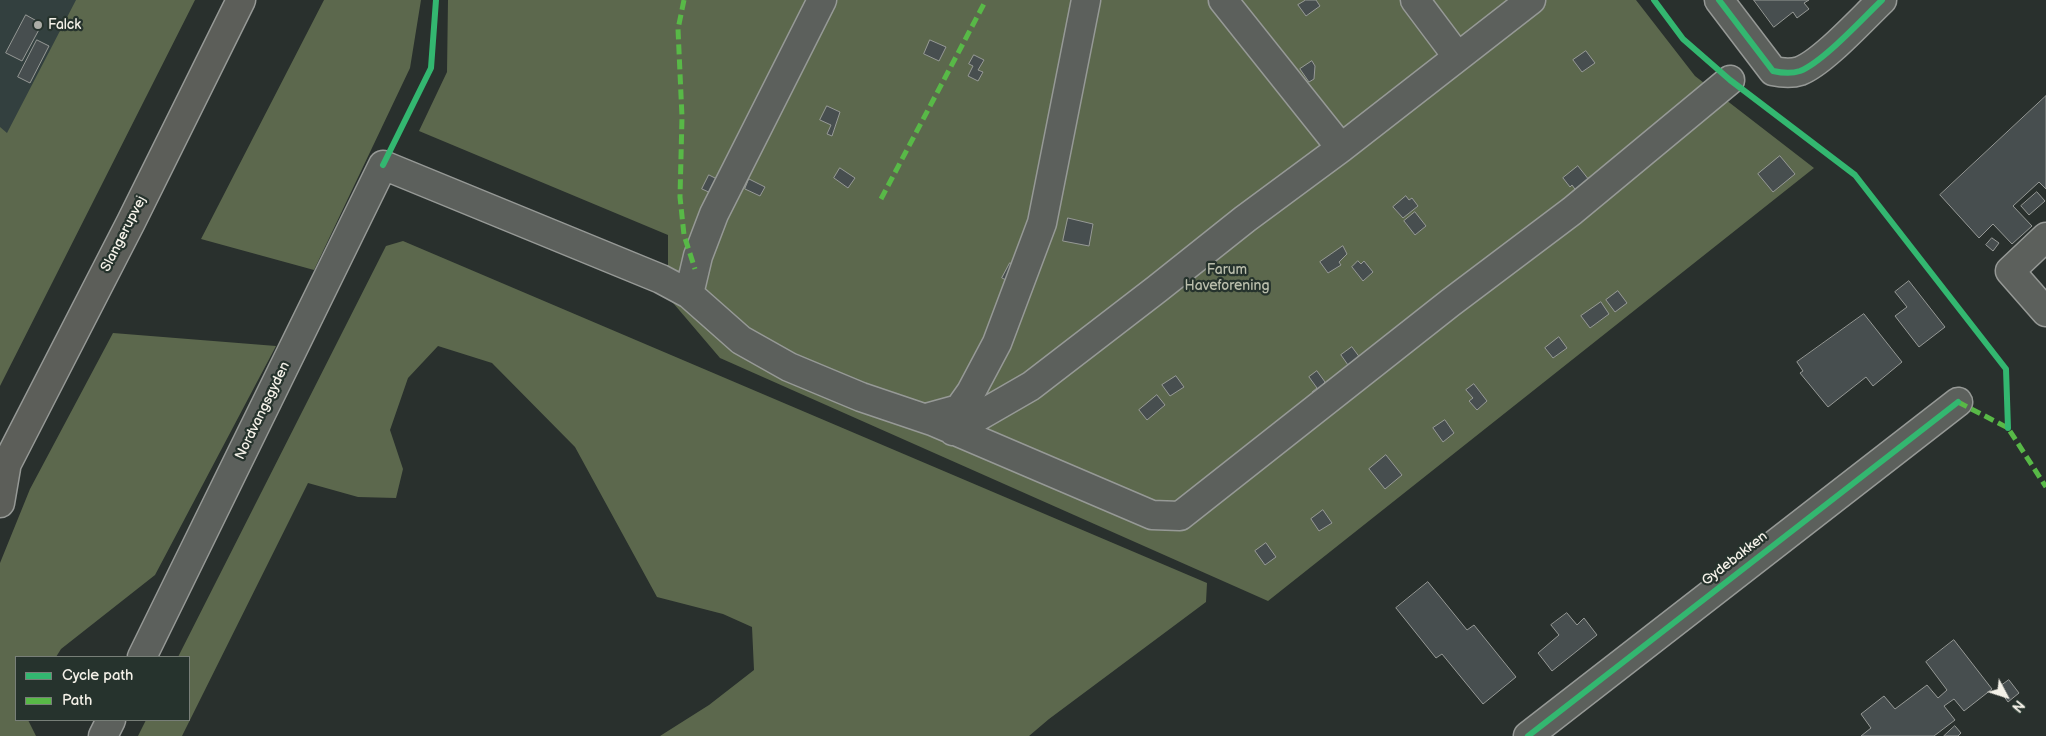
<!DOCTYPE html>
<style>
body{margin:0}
#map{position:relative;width:2046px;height:736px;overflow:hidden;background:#29302d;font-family:"Balsamiq Sans",sans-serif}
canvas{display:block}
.legend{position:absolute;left:15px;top:656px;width:175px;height:65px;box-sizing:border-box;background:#26332d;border:1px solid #787f78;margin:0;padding:6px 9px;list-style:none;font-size:15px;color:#f4f1e8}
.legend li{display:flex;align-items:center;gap:10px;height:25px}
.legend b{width:25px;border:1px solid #787f78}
.north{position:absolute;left:1981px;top:671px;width:50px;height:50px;-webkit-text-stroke:4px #26332d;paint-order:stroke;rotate:130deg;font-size:14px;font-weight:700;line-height:20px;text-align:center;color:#f4f1e8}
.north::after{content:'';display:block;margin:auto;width:18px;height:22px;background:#f4f1e8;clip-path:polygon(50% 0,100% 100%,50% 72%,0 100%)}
</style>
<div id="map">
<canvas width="2046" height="736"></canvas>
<ul class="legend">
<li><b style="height:6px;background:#33b770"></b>Cycle path</li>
<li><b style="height:6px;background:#58b947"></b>Path</li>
</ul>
<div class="north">N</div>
</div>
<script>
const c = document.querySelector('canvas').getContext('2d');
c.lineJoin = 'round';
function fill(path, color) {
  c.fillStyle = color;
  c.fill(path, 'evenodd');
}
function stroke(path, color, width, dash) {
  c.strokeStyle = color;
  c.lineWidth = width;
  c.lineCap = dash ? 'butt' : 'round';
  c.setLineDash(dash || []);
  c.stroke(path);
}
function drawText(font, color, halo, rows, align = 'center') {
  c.font = font + ' "Balsamiq Sans",sans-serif';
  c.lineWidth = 4.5;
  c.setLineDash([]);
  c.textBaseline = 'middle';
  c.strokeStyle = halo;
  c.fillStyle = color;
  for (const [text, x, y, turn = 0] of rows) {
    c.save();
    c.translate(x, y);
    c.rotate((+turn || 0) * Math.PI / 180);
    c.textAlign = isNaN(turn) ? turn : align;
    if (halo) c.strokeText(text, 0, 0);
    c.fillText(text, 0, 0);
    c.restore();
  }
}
fill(new Path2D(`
 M0,0H92L0,185Z`), '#33403f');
fill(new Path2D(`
 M76,0H195L0,386V127L7,133Z
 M324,0H421L410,68L314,270L201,239Z
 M448,0H1636L1695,76L1814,168L1268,601L720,358L668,297V235L419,131L447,72Z
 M403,241L1207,583L1206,602L1049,719L1029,736H660L709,705L754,670L752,627L723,614L657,597L575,447L492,363L438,346L408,378L390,430L403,469L396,498L358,497L308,483L182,736H138L146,720H189V657H178L386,246Z
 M113,333L276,346L155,575L61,649L56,657H16V720H28L36,736H0V563L30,489Z`), '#5c684d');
const building = new Path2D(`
 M1306,0H1316L1320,6L1306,16L1298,5Z
 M1754,0H1809L1804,3L1809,9L1797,18L1793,12L1774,27Z
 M26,15L42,24L22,61L6,53Z
 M37,40L49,46L30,83L18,77Z
 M930,40L946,47L939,61L924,54Z
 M1586,51L1595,63L1582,72L1573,60Z
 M974,55L984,60L978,70L983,72L978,81L968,76L973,66L969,64Z
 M1312,61L1315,66L1314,79L1309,82L1300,69Z
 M2046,96V189L2039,182L2013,206L2032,226L2012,244L1993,224L1979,238L1940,195Z
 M827,106L840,112L832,136L827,134L831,125L820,120Z
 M1780,156L1795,174L1773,192L1758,174Z
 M1578,166L1593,185L1580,196L1572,185L1570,187L1563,178Z
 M840,168L855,178L848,188L834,178Z
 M709,175L719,180L713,194L702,189Z
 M749,179L765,187L760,196L745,189Z
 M2037,192L2045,201L2029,215L2021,206Z
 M1406,196L1409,200L1412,198L1418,206L1403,218L1393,207Z
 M1415,212L1426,226L1415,235L1404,221Z
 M1068,218L1093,224L1089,246L1063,241Z
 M1992,238L1999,243L1993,251L1986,245Z
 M1343,246L1347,254L1339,262L1341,265L1328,273L1320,262Z
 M1358,261L1361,264L1364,261L1373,272L1363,281L1352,267Z
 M1010,263L1024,270L1016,285L1002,278Z
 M1909,281L1945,327L1919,347L1895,316L1907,307L1895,292Z
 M1618,291L1627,303L1615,312L1606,300Z
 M1601,302L1609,314L1590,328L1581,316Z
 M1864,314L1902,362L1873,386L1866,377L1828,407L1800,373L1803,371L1797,362Z
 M1559,337L1567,348L1553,358L1545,348Z
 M1352,347L1366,366L1355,375L1341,355Z
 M1317,371L1325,382L1323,384L1330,393L1319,401L1312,392L1317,388L1309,377Z
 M1176,376L1184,387L1170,396L1162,385Z
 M1474,384L1487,401L1477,410L1469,401L1473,398L1466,390Z
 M1157,395L1165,405L1147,420L1139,410Z
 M1445,420L1454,433L1443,442L1433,428Z
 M1386,455L1402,475L1385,489L1369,469Z
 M1323,510L1332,523L1319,531L1311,519Z
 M1266,543L1276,557L1265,565L1255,551Z
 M1428,582L1467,630L1474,625L1516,677L1483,704L1442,654L1436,658L1396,608Z
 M1567,613L1577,625L1584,618L1597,635L1552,671L1538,653L1559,635L1551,625Z
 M1954,640L1992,689L1964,711L1954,699L1944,706L1955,720L1934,736H1861L1871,728L1861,714L1884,696L1895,709L1927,685L1938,698L1947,690L1926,662Z
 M2009,680L2019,693L2008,702L1998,688Z
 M1955,726L1961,733L1958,736H1944Z`);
fill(building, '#474e4f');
stroke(building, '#969996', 1);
const minor = new Path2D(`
 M1223,0L1341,148
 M1415,0L1457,56
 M1719,0L1773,71C1782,73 1791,74 1800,71C1823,62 1862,19 1882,0
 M2046,237L2010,271L2046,312
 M689,294L698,256L714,214L822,0
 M930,417L959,409L971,392L997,343L1042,223L1086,0
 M953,431L1031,386L1157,289L1245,219L1341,148L1531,0
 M142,657L383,165L661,279L689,294L741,340L789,367L861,397L932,421L1152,515L1180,516L1450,303L1572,211L1730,80
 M103,736L111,720
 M1528,736L1958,402`);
const major = new Path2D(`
 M0,477L131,222L241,0
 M0,503L6,468`);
stroke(minor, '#969996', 31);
stroke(major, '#969996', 31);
stroke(minor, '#5c605c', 28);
stroke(major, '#5c5e59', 28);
stroke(new Path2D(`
 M684,0L678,29L682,117L680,197L684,235L695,269
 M881,199L986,0
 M1958,402L2008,428L2046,487`), '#58b947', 5, [10, 5]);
stroke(new Path2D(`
 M1654,0L1683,39L1730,80L1855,175L2006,369L2008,428
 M1719,0L1773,71C1782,73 1791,74 1800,71C1823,62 1862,19 1882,0
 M383,165L431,68L436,0
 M1528,736L1958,402`), '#33b770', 6);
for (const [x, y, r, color] of [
 [38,25,5,"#adada7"]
]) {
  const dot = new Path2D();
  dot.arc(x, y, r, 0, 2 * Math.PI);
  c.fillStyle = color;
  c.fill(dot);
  stroke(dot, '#26332d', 2);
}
drawText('14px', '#f4f1e8', '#26332d', [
 ["Falck",48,25]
], 'left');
drawText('14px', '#f4f1e8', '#26332d', [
 ["Slangerupvej",124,234,-63],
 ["Nordvangsgyden",263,411,-64],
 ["Gydebakken",1735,559,-38]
]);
drawText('14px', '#babeac', '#26332d', [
 ["Farum",1227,270],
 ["Haveforening",1227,286]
]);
</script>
